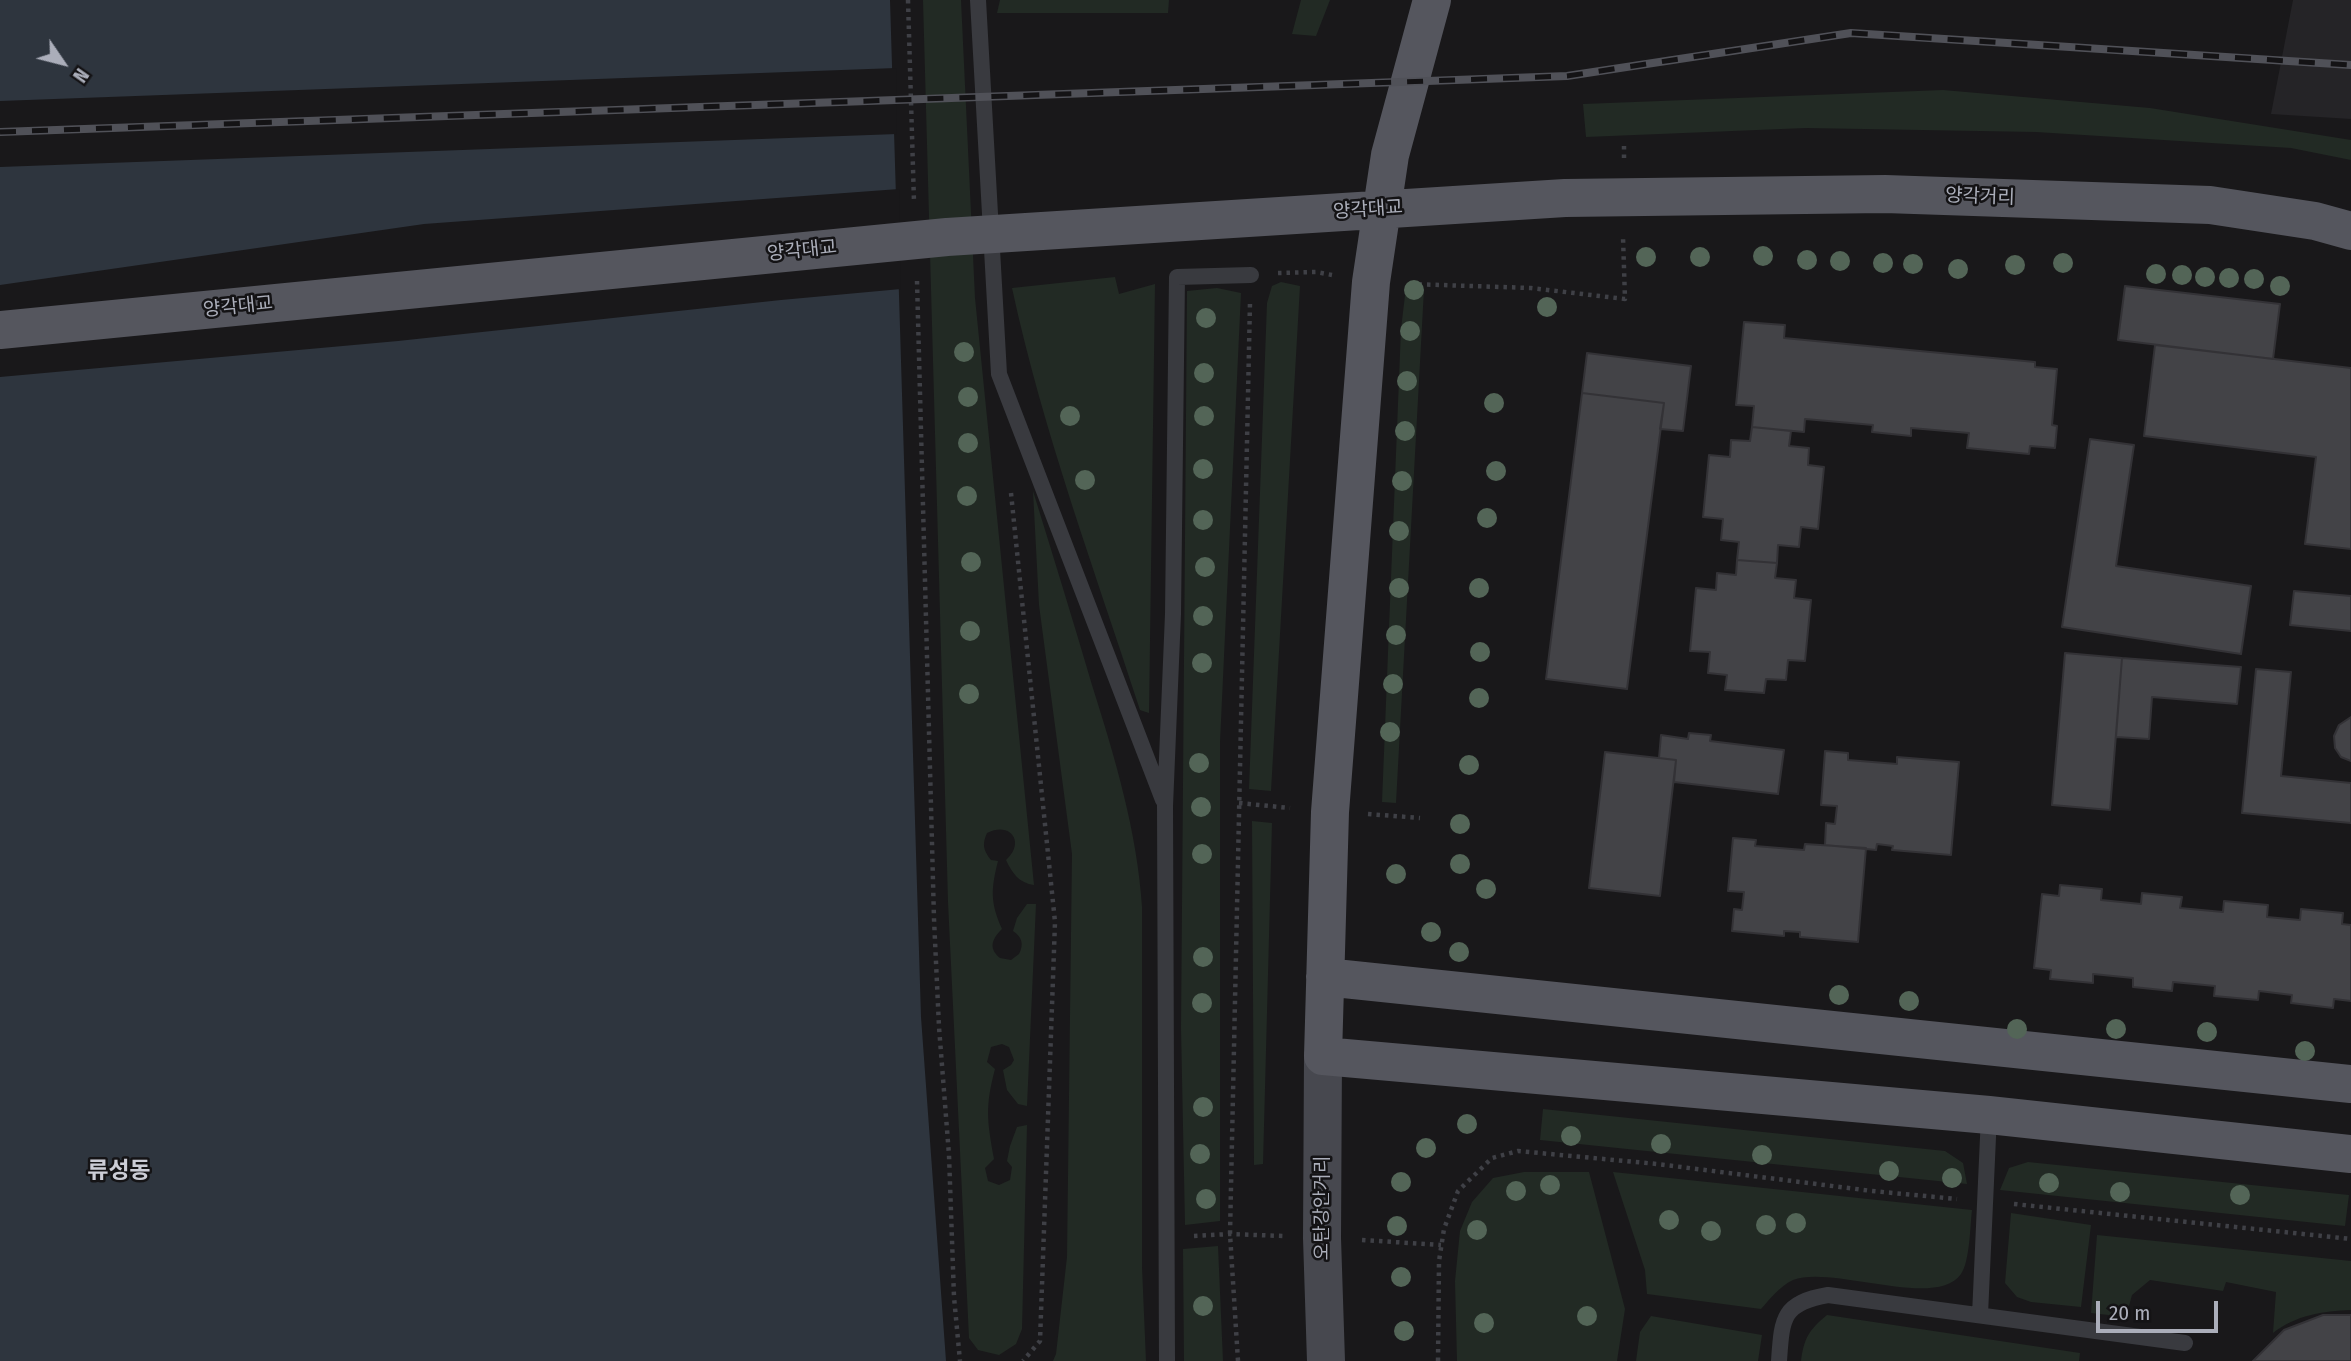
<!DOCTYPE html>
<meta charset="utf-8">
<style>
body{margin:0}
#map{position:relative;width:2351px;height:1361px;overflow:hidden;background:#19181a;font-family:"Fira Sans Condensed",sans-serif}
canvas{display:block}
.north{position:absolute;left:28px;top:28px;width:70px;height:70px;-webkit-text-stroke:5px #141315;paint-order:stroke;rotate:125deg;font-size:19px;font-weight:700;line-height:28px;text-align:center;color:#abaeba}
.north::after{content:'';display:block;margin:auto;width:24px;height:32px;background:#abaeba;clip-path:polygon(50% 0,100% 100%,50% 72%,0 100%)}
.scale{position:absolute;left:2096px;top:1301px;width:122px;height:32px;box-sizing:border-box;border:4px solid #abaeba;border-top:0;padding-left:9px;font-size:21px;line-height:24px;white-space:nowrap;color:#abaeba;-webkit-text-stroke:5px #141315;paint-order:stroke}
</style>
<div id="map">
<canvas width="2351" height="1361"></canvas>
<div class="north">N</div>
<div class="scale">20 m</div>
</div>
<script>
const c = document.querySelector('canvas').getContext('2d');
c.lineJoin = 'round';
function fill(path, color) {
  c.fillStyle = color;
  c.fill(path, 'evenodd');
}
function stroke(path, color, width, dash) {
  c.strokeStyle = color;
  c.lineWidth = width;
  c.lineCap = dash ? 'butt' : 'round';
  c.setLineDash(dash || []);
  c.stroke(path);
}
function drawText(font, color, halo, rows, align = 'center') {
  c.font = font + ' "Fira Sans Condensed","Noto Sans KR",sans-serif';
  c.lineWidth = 5;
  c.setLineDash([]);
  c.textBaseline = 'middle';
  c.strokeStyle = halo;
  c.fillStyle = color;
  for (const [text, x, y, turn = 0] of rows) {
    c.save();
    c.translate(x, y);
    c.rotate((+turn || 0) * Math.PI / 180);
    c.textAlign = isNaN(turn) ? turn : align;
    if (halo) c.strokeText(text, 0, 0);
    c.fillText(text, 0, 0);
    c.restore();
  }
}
fill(new Path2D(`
 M2293,0H2351V119L2271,114Z`), '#252427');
fill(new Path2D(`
 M923,0H961L975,298L1034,885C1019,883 1012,873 1006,860C1026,842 1010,821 987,833C982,844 983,850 991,860L998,861C991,889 990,902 1002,929C992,939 988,948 1000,958L1011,960L1019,954C1024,944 1022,937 1013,931L1017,918L1027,904H1036L1027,1106L1018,1104L1007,1090L1003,1070L1011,1065L1014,1060L1009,1047L1002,1044L991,1047L987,1062L995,1069C985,1107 987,1120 994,1159L985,1168L988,1181L999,1185L1010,1180L1012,1167L1007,1161L1010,1146L1017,1127L1027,1125L1022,1329L1016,1344L999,1355L978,1350L969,1338L948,902Z
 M1000,0H1169L1168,13H997Z
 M1301,0H1330L1316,36L1292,34Z
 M1943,90L2150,108L2351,140V160L2291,148L2036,132L1806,128L1586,137L1583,104Z
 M1115,277L1119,294L1155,284L1149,713L1140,710C1095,571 1043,432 1012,288Z
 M1281,282L1300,286L1271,791L1249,789L1267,303L1272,286Z
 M1406,287L1424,289L1396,803L1382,802L1401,329Z
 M1217,288L1241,293L1220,742V1221L1185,1225L1181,1028L1187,291Z
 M1033,491C1053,556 1073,620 1092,685C1115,758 1137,831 1142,907V1267L1146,1361H1053L1056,1354L1067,1257L1072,854L1039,605Z
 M1252,821L1272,823L1263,1164L1254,1165Z
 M1543,1109L1945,1151L1963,1163L1967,1184L1540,1140Z
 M2028,1162L2349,1195L2345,1226L2000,1190L2009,1168Z
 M1524,1172H1589L1625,1309L1617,1361H1457L1455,1281L1460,1231L1472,1202L1493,1178Z
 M1613,1172L1972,1210C1970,1226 1970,1261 1961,1274C1936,1310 1833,1265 1793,1280C1780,1286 1770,1299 1761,1309L1647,1294L1645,1270Z
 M2011,1213L2091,1225L2081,1307L2031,1302L2017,1297L2005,1283Z
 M2097,1235L2351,1261V1310C2323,1311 2296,1315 2273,1333L2276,1292L2226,1282L2223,1291L2150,1280L2132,1295L2126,1317L2091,1313Z
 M1218,1246L1223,1361H1184L1183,1249Z
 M1827,1315L2080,1353L2079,1361H1801C1804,1338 1809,1330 1827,1315Z
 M1651,1316L1762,1335L1758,1361H1636L1640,1332Z`), '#222a24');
fill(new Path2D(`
 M0,0H890L921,1017L946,1361H0Z`), '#2e353e');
fill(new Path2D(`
 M896,68L897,134L0,167V101Z
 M899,189L901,289L781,300L398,341L0,377V285L424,224Z`), '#19181a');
const building = new Path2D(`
 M2125,286L2280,304L2273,359L2118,340Z
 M1744,322L1785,325L1784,338L2035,362V367L2057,369L2052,425L2057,426L2055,448L2030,446L2029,454L1967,448L1969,433L1911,428V436L1872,432L1873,425L1805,419L1804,432L1752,427L1754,406L1736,405Z
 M2155,345L2351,368V549L2305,544L2316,457L2144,436Z
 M1587,353L1691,366L1683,431L1660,429L1664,403L1582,393Z
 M1582,393L1664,403L1627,689L1546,679Z
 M1752,427L1791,431L1789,446L1809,448L1808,465L1824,467L1818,529L1801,527L1799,547L1778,545L1777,563L1737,560L1739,542L1721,540L1723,519L1703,517L1709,455L1730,457L1731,440L1750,441Z
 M2090,439L2134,445L2116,566L2251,586L2241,654L2062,627Z
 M1737,560L1777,563L1775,578L1796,580L1794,598L1811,600L1805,661L1788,660L1786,680L1766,679L1764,693L1725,690L1727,675L1708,673L1710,652L1690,651L1696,588L1716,590L1717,573L1736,575Z
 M2294,591L2351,596V631L2290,625Z
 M2065,653L2122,658L2110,810L2052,805Z
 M2122,658L2241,667L2237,704L2152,697L2149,739L2116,737Z
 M2256,669L2291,672L2281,776L2351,783V823L2242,813Z
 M2351,717V761L2341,757L2335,748L2334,736L2339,725Z
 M1689,733L1711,735L1710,741L1784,750L1778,794L1674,782L1676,760L1659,758L1661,735L1688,739Z
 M1825,751L1848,753V760L1897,764V757L1959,762L1951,855L1892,850L1893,846L1877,844L1876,850L1825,845L1826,823L1835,824L1837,806L1821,805Z
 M1605,752L1676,760L1660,896L1589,888Z
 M1733,838L1756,840L1755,846L1804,850L1805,844L1866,848L1858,942L1800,937V932L1784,931V936L1732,931L1734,909L1742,910L1744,892L1728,891Z
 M2060,885L2102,889L2101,900L2141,904L2142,893L2182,897L2180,908L2223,912L2224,901L2268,905L2267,917L2300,920L2301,909L2343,913L2342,924L2351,925V1001L2334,999L2333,1008L2291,1003L2292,995L2259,991L2258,1000L2214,996L2215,986L2173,982L2172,991L2133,987V978L2093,974V983L2050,979L2051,970L2034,968L2042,894L2059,896Z
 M2323,1315H2351V1361H2253L2284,1330Z`);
fill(building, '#434347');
stroke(building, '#333236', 2);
stroke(new Path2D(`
 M908,0L914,202
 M1624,158V144
 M1278,273L1316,272L1332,275
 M917,281L934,919L939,1027L949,1155L954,1297L960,1361
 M1410,284L1531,288L1625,299L1623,237
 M1011,493L1055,922L1040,1341L1023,1361
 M1239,803L1290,808
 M1368,814L1420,818
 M2014,1204L2351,1239
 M1194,1236L1230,1234L1283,1236
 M1362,1240L1441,1245
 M1238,1361L1230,1234L1250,302
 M1438,1361L1439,1261L1444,1229L1458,1191L1492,1158L1518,1151L1657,1164L1872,1191L1957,1199`), '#3f4046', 4.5, [3.5, 5]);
stroke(new Path2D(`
 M978,0L999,374L1163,800
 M1980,1315L1989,1115
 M1167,1361L1165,806L1173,614L1177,277L1251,275
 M1779,1361C1782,1318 1782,1303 1828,1295L2185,1343`), '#393a3f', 16);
stroke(new Path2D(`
 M1323,1056L1322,1238L1326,1361`), '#47484f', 38);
stroke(new Path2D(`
 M1432,0L1390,155L1371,282L1330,812L1323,1056L1989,1115L2351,1154
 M0,330L947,237L1565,198L1885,194L2210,205L2315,221L2351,231
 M1325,977L2351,1084`), '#55565e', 38);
const rail = new Path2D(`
 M0,132L1567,76L1851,33L2351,65`);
stroke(rail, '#505158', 8);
stroke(rail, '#141315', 5, [16]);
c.fillStyle = '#536557';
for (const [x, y] of [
 [1763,256],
 [1646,257],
 [1700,257],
 [1807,260],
 [1840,261],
 [1883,263],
 [2063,263],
 [1913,264],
 [2015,265],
 [1958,269],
 [2156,274],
 [2182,275],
 [2205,277],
 [2229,278],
 [2254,279],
 [2280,286],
 [1414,290],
 [1547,307],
 [1206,318],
 [1410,331],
 [964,352],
 [1204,373],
 [1407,381],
 [968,397],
 [1494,403],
 [1070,416],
 [1204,416],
 [1405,431],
 [968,443],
 [1203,469],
 [1496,471],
 [1085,480],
 [1402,481],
 [967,496],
 [1487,518],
 [1203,520],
 [1399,531],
 [971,562],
 [1205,567],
 [1399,588],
 [1479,588],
 [1203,616],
 [970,631],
 [1396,635],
 [1480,652],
 [1202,663],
 [1393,684],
 [969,694],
 [1479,698],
 [1390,732],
 [1199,763],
 [1469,765],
 [1201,807],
 [1460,824],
 [1202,854],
 [1460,864],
 [1396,874],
 [1486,889],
 [1431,932],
 [1459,952],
 [1203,957],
 [1839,995],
 [1909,1001],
 [1202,1003],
 [2017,1029],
 [2116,1029],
 [2207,1032],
 [2305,1051],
 [1203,1107],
 [1467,1124],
 [1571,1136],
 [1661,1144],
 [1426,1148],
 [1200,1154],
 [1762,1155],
 [1889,1171],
 [1952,1178],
 [1401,1182],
 [2049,1183],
 [1550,1185],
 [1516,1191],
 [2120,1192],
 [2240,1195],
 [1206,1199],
 [1669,1220],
 [1796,1223],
 [1766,1225],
 [1397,1226],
 [1477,1230],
 [1711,1231],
 [1401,1277],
 [1203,1306],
 [1587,1316],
 [1484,1323],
 [1404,1331]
]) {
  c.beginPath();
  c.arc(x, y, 10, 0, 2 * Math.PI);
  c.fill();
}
drawText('19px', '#abaeba', '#141315', [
 ["양각거리",1980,197,2],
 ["양각대교",1368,210,-4],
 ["양각대교",802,251,-6],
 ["양각대교",238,307,-6],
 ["오탄강안거리",1323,1208,-90]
]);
drawText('bold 23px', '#cccdd6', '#141315', [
 ["류성동",119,1172]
]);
</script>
